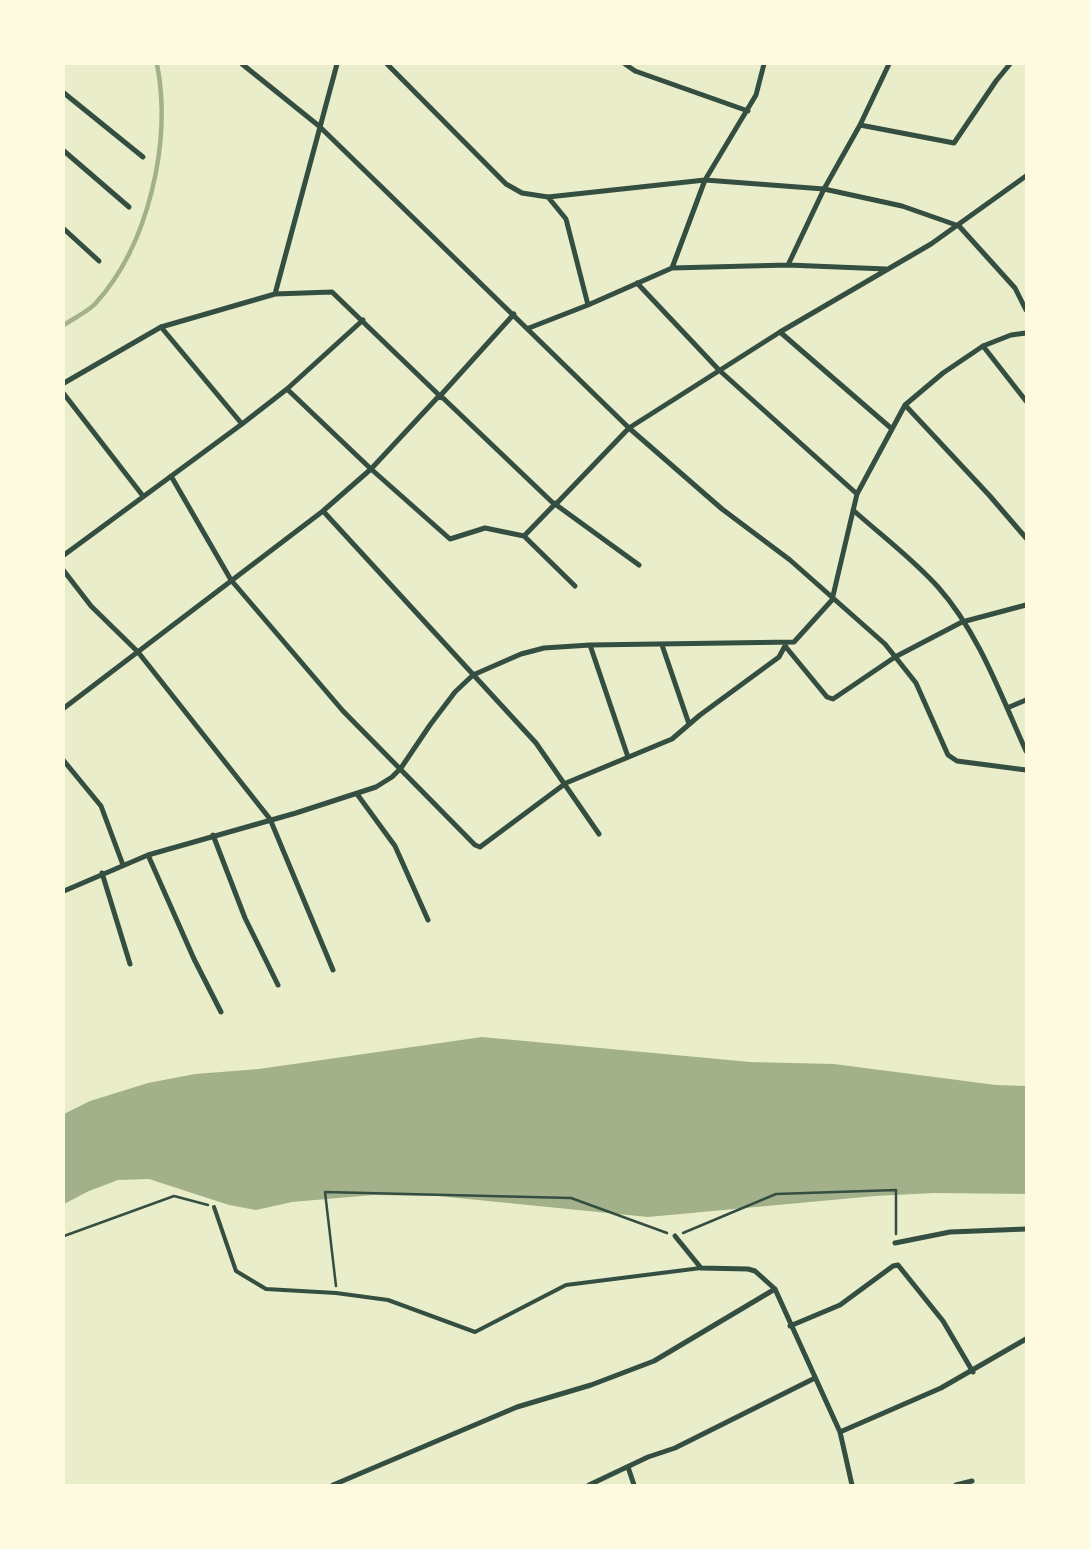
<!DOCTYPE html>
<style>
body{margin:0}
#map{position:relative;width:1090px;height:1549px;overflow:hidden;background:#e9edc9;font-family:"Asap Condensed",sans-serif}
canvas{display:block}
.frame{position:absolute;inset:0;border:65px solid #fefae0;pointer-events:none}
</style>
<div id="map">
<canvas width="1090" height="1549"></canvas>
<div class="frame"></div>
</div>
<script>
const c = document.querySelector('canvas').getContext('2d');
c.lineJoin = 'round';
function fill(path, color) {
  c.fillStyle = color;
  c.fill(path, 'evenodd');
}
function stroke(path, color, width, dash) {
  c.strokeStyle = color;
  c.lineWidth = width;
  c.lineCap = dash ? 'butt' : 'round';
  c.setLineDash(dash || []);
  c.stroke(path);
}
fill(new Path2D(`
 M482,1037L750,1062L834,1064L996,1085L1026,1086V1194L934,1193L875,1196L648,1217L438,1196L373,1195L292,1202L256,1210L229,1205L149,1179L118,1180L89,1191L64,1204V1114L90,1101L148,1083L195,1074L259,1069Z`), '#a3b18a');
stroke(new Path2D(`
 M64,325C74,318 87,312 95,304C149,245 172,141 157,64`), '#a3b18a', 4.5);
stroke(new Path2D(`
 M683,1233L776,1194L896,1190V1234
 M64,1236L174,1196L208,1205
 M336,1286L325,1192L571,1198L667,1233`), '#344e41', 2.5);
stroke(new Path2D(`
 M214,1207L236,1271L266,1289L336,1293L388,1300L475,1332L566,1285L701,1268`), '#344e41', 4);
stroke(new Path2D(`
 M242,64L319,126L629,428L722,509L790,560L885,644L916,683L948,755L957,761L1026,770
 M387,64L506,184L522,193L548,197L705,180L824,189L902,206L959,226L1015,288L1026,310
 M625,64L635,71L748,111
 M64,93L143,157
 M860,125L954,143L996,81L1010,64
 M64,151L129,207
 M548,197L566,219L588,305
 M64,229L99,261
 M788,265L824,189L860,125L889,64
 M672,268L705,180L756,95L764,64
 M637,283L719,370L857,494
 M275,294L332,292L440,396L514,314
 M161,327L242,424
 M529,328L588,305L672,268L788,265L886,269
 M780,332L892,429
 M983,346L1026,401
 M64,383L161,327L275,294L337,64
 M287,389L371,469L450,539L485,528L524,536L555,504L639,565
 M64,394L143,496
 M905,405L989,495L1026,538
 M171,476L231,580L343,711L475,845L480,847L566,783L672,739L700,715L779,657L786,644
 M853,510C881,535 913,559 938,587C979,633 1001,696 1026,751
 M323,511L536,743L599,834
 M524,536L575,586
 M64,555L242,424L287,389L363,320
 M64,571L91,606L138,652L270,819L333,970
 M590,645L628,757
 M662,645L689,724
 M785,646L827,697L833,699L895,657L962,622L1026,605
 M64,708L323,511L371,469L438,397L443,398L553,503H557L629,428L780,332L931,244L1026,176
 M1007,708L1026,700
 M64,761L101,806L123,865
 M357,794L395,846L428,920
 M213,835L245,918L278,985
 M148,855L194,959L221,1012
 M102,873L130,964
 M64,891L148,855L296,813L376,787L392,777L401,768L430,725L455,692L473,675L521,654L544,648L590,645L794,642L832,600L857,494L905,405L943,373L983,346L1011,335L1026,333
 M675,1236L701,1268L748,1269L755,1271L775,1289L840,1432L852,1485
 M895,1243L950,1232L1026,1229
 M790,1326L840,1305L893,1266L898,1265L943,1321L973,1372
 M840,1432L941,1388L1026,1339
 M628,1467L634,1485
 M333,1485L517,1407L591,1385L654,1361L775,1289
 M589,1485L648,1457L675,1448L815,1378
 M956,1485L972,1481`), '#344e41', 5);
</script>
